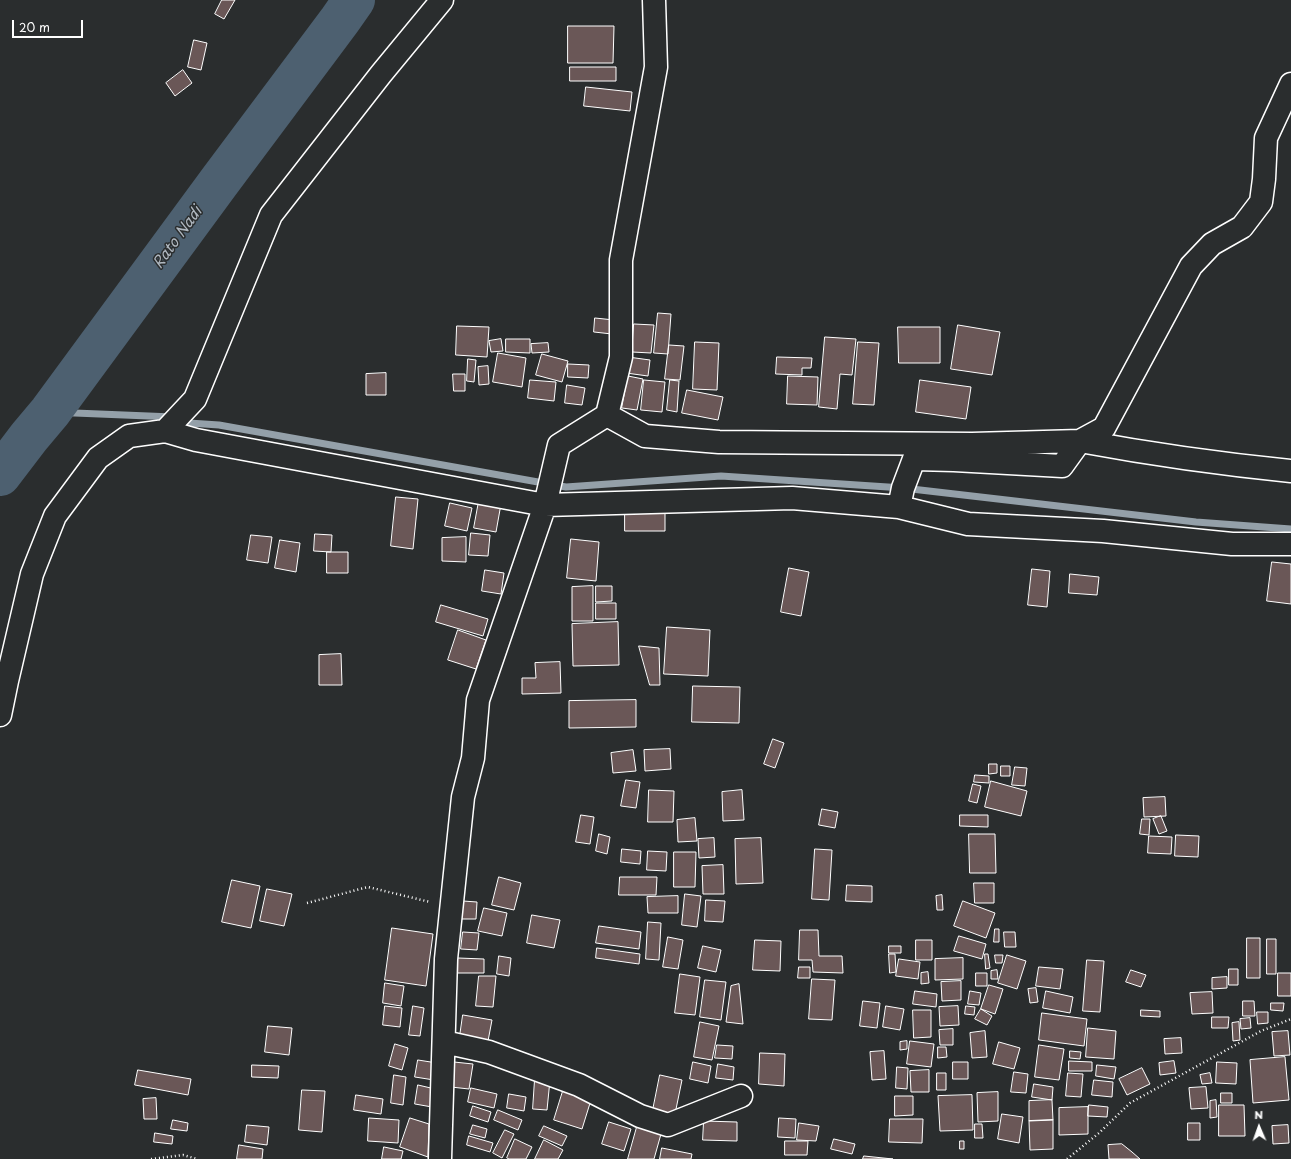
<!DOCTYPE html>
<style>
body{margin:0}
#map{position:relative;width:1291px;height:1159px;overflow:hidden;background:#2a2d2e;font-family:"Playpen Sans",sans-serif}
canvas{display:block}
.north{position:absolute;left:1239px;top:1107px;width:40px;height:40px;-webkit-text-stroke:3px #2a2d2e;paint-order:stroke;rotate:358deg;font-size:11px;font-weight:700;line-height:16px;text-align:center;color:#fff}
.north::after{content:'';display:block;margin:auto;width:14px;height:18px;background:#fff;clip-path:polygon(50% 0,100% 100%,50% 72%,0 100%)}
.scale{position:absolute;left:12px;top:20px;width:71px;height:18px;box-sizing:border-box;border:2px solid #fff;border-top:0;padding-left:5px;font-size:12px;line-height:14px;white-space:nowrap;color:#fff;-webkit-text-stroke:3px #2a2d2e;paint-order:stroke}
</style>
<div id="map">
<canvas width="1291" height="1159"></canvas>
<div class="north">N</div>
<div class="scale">20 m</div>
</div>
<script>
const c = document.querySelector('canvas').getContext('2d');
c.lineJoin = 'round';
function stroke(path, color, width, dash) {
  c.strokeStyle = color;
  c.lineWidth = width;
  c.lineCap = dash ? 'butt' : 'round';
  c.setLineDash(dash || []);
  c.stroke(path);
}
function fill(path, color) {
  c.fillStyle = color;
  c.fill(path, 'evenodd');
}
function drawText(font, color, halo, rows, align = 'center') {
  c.font = font + ' "Playpen Sans",sans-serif';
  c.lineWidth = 3;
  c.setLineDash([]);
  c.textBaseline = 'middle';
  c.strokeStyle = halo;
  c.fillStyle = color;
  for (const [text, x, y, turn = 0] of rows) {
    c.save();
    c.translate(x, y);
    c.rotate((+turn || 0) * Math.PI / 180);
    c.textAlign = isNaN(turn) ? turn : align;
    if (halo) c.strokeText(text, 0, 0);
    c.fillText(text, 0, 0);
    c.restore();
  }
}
stroke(new Path2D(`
 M50,412L173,417L189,423L219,425L566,487L721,476L903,488L1196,522L1291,529`), '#94a0a9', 7);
stroke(new Path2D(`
 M0,475L29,437L50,412L219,182L340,20L354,0`), '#4d6070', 42);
const building = new Path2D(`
 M222,0H235L224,19L215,14Z
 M568,26H614L613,63H568Z
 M194,40L207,43L201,70L188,67Z
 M570,67H616V81H570Z
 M183,70L192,83L175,96L166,83Z
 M586,87L632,92L630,111L584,106Z
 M658,313L671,314L668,354L654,353Z
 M595,318L614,320L612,334L594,332Z
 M634,324L654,325L651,353L632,352Z
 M958,325L1000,332L992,375L951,369Z
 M457,326L489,327L487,357L456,355Z
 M898,327H940V363H899Z
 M825,337L856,339L852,375L840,374L837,409L819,407Z
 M501,339L503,351L491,352L489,341Z
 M506,339H530V353L506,352Z
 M695,342L719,343L717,390L693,389Z
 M858,342L879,343L874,405L853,404Z
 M548,343L549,352L532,353L531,344Z
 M669,345L684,346L680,380L665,379Z
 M498,353L526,358L522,387L493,382Z
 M542,354L568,361L562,382L536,375Z
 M628,357L650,360L648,376L626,373Z
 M777,357L812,358L811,368H802V375L776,374Z
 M468,359L476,360L474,382L467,381Z
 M568,364L589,365L588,378L568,377Z
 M488,366L489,384L479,385L478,367Z
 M386,373V395H366V374Z
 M453,374H465V391H454Z
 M628,376L643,379L637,410L622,408Z
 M788,376L818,377L817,405L787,404Z
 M530,380L556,382L554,401L528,398Z
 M644,380L665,382L662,412L641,410Z
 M670,380L679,381L677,412L667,410Z
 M920,380L971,387L966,419L916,412Z
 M567,385L585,388L582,405L565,403Z
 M687,390L723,397L718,420L682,413Z
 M396,497L418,499L413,549L391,546Z
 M479,501L501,504L496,532L474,528Z
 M450,503L472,508L467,531L445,526Z
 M625,508L665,509V531H625Z
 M471,533L490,535L488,556L469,555Z
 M315,534L332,535L331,552L314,551Z
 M251,535L272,537L268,563L247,560Z
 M466,537V562L442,561V538Z
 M571,539L599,542L596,581L567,578Z
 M280,540L300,543L296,572L275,568Z
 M327,552H348V573H327Z
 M1272,562L1291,564V604L1267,601Z
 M789,568L809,572L801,616L781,612Z
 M1032,569L1050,571L1047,607L1028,605Z
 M485,570L504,573L501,594L482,591Z
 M1070,574L1099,577L1097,595L1069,593Z
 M593,586V621H572V587Z
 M596,586H612V601L596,602Z
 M596,603H616V619H596Z
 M441,605L488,619L483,636L436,622Z
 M618,622L619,665L573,666L572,624Z
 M667,627L710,630L708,676L664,674Z
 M458,630L486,640L476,669L448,660Z
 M639,646L659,648L660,685H650Z
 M341,654L342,685H319V655Z
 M560,662L561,693L522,694V678H536L535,663Z
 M693,686L740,687L739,723L692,722Z
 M636,700V727L569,728V701Z
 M773,739L784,743L775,768L764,764Z
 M670,749L671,769L645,771L644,750Z
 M633,750L636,771L613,773L611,753Z
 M989,764H997V773L989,774Z
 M1001,766H1010V776H1001Z
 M1015,767L1027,768L1025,786L1012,785Z
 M975,775L989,776V783L974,782Z
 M626,780L640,782L636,808L621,806Z
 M991,781L1027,791L1021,816L985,807Z
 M973,784L981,786L977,803L969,801Z
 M649,790L674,791L673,822H648Z
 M742,790L744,820L723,821L722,792Z
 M1165,797L1166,816L1144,817L1143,798Z
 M822,809L838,812L835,828L819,825Z
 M581,815L594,817L590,844L576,842Z
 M960,815H988V827L960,826Z
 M1161,816L1167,831L1159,834L1153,819Z
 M695,818L697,841L678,842L677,820Z
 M1142,819H1150L1149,835L1140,834Z
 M599,834L610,837L607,854L596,851Z
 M969,834H995L996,873H970Z
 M1176,835L1199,836L1198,857L1175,856Z
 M1149,836L1172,837L1171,854L1148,853Z
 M714,838L715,857L699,858L698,839Z
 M761,838L763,883L736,884L735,839Z
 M622,849L641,851L640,864L621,862Z
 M815,849L832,850L829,900L812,899Z
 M648,851L667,852L666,871L647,870Z
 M674,852H696L695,887H674Z
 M723,865L724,894H703L702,866Z
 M499,877L521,883L514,910L492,905Z
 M620,877H657L656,895H619Z
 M232,880L260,886L251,928L222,922Z
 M974,883H994V903H975Z
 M847,885L872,886V902L846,901Z
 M267,889L292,894L284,926L260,921Z
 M685,894L701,896L697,927L682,925Z
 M942,895L943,910H937L936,896Z
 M678,896V913H648L647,897Z
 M706,900L725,901L723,922L705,921Z
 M463,901L477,902L476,919H462Z
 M963,901L995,913L986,938L954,926Z
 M484,908L507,913L502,936L478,931Z
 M532,915L560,920L554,948L527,943Z
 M648,922L661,923L659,960L646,959Z
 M599,926L641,932L639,949L596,943Z
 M392,928L433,934L426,986L385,980Z
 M995,929H999V942H994Z
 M800,930H818L819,956H842L843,973L813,972L812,960H799Z
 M463,932L479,933L477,950L461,949Z
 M1004,932H1015L1016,947H1005Z
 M959,936L986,944L982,959L954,951Z
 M668,937L683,940L678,969L663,967Z
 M1247,938H1260V978H1247Z
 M1267,939H1276V974H1267Z
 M755,940L781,941L780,971L753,970Z
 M916,940H932V960H916Z
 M703,946L721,950L716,972L698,968Z
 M889,946H901V953H889Z
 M597,948L640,954L639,964L596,958Z
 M889,954H895L896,972L890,973Z
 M985,954H988L990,968L986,969Z
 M995,955H1003L1002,963H996Z
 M1007,955L1026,961L1017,989L998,983Z
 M499,956L511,958L509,976L497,974Z
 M458,958L484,959V973H458Z
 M963,958V979L935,980V959Z
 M899,959L920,962L918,979L896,976Z
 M1087,960L1104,961L1100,1012L1083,1011Z
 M799,967H810V978H798Z
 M1039,967L1063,969L1060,989L1036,986Z
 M1229,969H1238V985H1229Z
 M997,970L998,979H991V971Z
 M1131,970L1146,975L1141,987L1126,982Z
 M928,972L929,983L921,984V973Z
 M976,973H987V986H976Z
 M1278,973H1291V996H1278Z
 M680,974L700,977L695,1015L675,1013Z
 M479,976H496L493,1007L476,1006Z
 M1227,977V988L1212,989V978Z
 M812,979L835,980L832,1020L809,1019Z
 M705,980L726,982L721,1020L700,1017Z
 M961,981V1000L942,1001L941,982Z
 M385,983L404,986L401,1006L383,1003Z
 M739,984L743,1024L726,1022L731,986Z
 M989,985L1003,989L995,1014L981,1009Z
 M1036,988L1038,1002L1030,1003L1028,989Z
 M915,991L937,994L936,1007L913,1004Z
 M970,991L981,993L979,1005L968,1004Z
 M1046,991L1073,997L1070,1013L1043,1008Z
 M1212,992L1213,1013L1192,1014L1190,993Z
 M863,1001L880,1003L877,1028L860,1026Z
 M1243,1001H1254L1255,1016H1243Z
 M1271,1003H1284L1283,1011L1271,1010Z
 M385,1006L402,1008L400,1027L383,1025Z
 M413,1006L424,1008L420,1036L409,1035Z
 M886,1006L904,1009L900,1030L883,1027Z
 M958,1006L959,1025L940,1026L939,1007Z
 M966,1006L975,1007L974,1015L965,1014Z
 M981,1009L992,1016L987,1025L975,1019Z
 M913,1010H931V1037L914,1038Z
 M1141,1010L1160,1011V1017L1141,1016Z
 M1257,1012H1268V1023L1258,1024Z
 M1042,1013L1087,1019L1084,1046L1039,1040Z
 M463,1015L492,1020L488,1041L460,1036Z
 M1212,1017H1229L1228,1028H1212Z
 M1250,1018L1251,1028L1241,1029L1240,1019Z
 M700,1022L719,1026L712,1060L694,1057Z
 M1239,1022L1240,1040L1233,1041L1232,1023Z
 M268,1026L292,1028L289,1055L265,1052Z
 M1088,1028L1116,1031L1114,1059L1086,1057Z
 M953,1029V1045H940L939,1030Z
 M985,1031L987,1057L972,1058L970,1033Z
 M1288,1031L1290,1055L1274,1056L1272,1032Z
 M1181,1038L1182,1053L1165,1054L1164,1039Z
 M907,1041V1049L900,1050V1042Z
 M910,1041L934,1044L931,1067L907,1064Z
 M999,1042L1020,1048L1014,1069L993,1064Z
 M395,1044L408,1048L402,1070L389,1066Z
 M717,1045L733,1046L732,1059L715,1058Z
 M1039,1045L1064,1049L1059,1080L1035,1077Z
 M938,1047H946L947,1057L938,1058Z
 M884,1051L886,1079L872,1080L870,1052Z
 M1070,1051L1081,1052L1080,1059L1070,1058Z
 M760,1053L785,1054L784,1086L759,1084Z
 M1285,1057L1289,1100L1253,1103L1250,1060Z
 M418,1060L437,1063L434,1080L415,1077Z
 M1069,1061L1092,1062V1071H1069Z
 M1174,1061L1176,1073L1160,1075L1159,1063Z
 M454,1062L473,1064L469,1089L451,1087Z
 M693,1062L711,1066L708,1083L690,1079Z
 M953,1062H968V1079H953Z
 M1217,1062L1237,1063L1236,1084L1216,1083Z
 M718,1064L734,1067L733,1080L716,1078Z
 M252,1065L279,1066L278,1078L252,1077Z
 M1097,1065L1116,1067L1114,1079L1096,1076Z
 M897,1067L908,1068L907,1089L896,1088Z
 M1142,1068L1150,1084L1127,1095L1119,1079Z
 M138,1070L191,1079L188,1095L135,1085Z
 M929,1070V1092H911L910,1071Z
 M1014,1072L1028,1074L1026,1093L1011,1092Z
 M937,1073H946V1090H937Z
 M1068,1073L1083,1074L1081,1097L1066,1096Z
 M1210,1073L1212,1083L1202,1084L1200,1075Z
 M394,1075L406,1077L403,1105L391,1103Z
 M660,1075L682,1080L675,1114L653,1110Z
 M535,1079L550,1080L547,1110L533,1109Z
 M1094,1080L1113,1082L1112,1097L1092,1095Z
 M1034,1084L1053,1087L1052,1100L1032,1097Z
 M418,1085L435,1089L432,1107L415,1104Z
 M1206,1087L1208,1108L1191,1109L1189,1088Z
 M471,1088L497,1094L494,1108L468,1102Z
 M302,1090L325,1091L322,1132L299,1130Z
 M563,1091L591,1100L582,1129L554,1120Z
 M998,1092V1121L978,1122L977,1093Z
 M1221,1093H1232V1103H1221Z
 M509,1094L526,1097L524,1111L507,1108Z
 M356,1095L383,1099L381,1114L354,1110Z
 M972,1095L973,1130L940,1131L938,1096Z
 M895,1096H913V1115L895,1116Z
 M156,1098L157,1119H144L143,1099Z
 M1052,1100L1053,1120L1029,1121V1101Z
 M1216,1100L1217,1117L1210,1118V1101Z
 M1089,1105L1108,1107L1107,1117L1088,1116Z
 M1219,1105H1244L1245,1136H1219Z
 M473,1106L491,1112L488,1122L470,1116Z
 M1088,1107V1134L1059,1135V1108Z
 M498,1110L522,1120L518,1130L494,1120Z
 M1002,1114L1023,1117L1019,1143L998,1139Z
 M369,1118L399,1120L398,1143L368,1141Z
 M410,1118L429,1124L428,1157L400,1147Z
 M779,1118L796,1119L795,1138L778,1137Z
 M890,1119H923L922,1143L889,1142Z
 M173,1120L188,1123L187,1131L171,1129Z
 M1053,1120V1149L1030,1150L1029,1121Z
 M704,1121L737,1122V1141L703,1140Z
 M609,1122L631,1129L624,1151L602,1144Z
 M799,1123L819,1126L816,1141L797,1140Z
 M1188,1123H1200V1140H1188Z
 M975,1124H982L983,1138H975Z
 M247,1125L269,1127L267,1145L245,1142Z
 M473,1125L487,1129L485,1138L470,1134Z
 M1288,1125L1289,1143L1273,1144L1272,1126Z
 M544,1126L567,1136L562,1146L539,1136Z
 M637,1127L661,1134L654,1159H628Z
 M505,1130L514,1134L502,1158L493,1153Z
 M155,1133L173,1136L172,1144L154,1142Z
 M469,1136L493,1143L490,1152L467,1145Z
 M515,1139L532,1147L526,1159H509L507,1158Z
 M834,1139L855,1144L852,1154L831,1149Z
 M544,1140L563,1150L558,1159H535Z
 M785,1141H808L807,1155H785Z
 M960,1141H964V1149H960Z
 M1122,1144L1132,1152L1140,1159H1109L1108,1145Z
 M239,1145L263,1149L262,1159H237Z
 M384,1147L403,1151L401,1159H382Z
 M662,1148L692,1154L691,1159H660Z
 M864,1156L893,1159H863Z`);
fill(building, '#6a5757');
stroke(building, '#fff', 1);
const minor = new Path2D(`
 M654,0L656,67L621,260V357L607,415L645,436L719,442L972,444L1080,441L1104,428L1191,266L1212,244L1242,227L1261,202L1264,179L1266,138L1291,84
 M165,431L195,399L271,215L381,74L442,0
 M899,507L903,488L914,459L954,460L1062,466L1080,441C1150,454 1220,464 1291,471
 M0,715L7,681L32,574L55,516L98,458L129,436L165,431L196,440L545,505L792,498L899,507L968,524L1103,531L1232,544H1291
 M444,1042L489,1052L579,1085L640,1116L668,1125L741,1096
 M440,1159L446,959L463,797L473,758L478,700L545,505L559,445L607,415`);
stroke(minor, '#fff', 25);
stroke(new Path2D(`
 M307,903L368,887L430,902
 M151,1159L183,1155L197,1159
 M1067,1159L1099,1133L1130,1103L1261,1031L1291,1019`), '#fff', 2.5, [1, 3]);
stroke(minor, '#2a2d2e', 22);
drawText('italic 15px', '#afb7bf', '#2a2d2e', [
 ["Rato Nadi",178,238,-54]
]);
</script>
